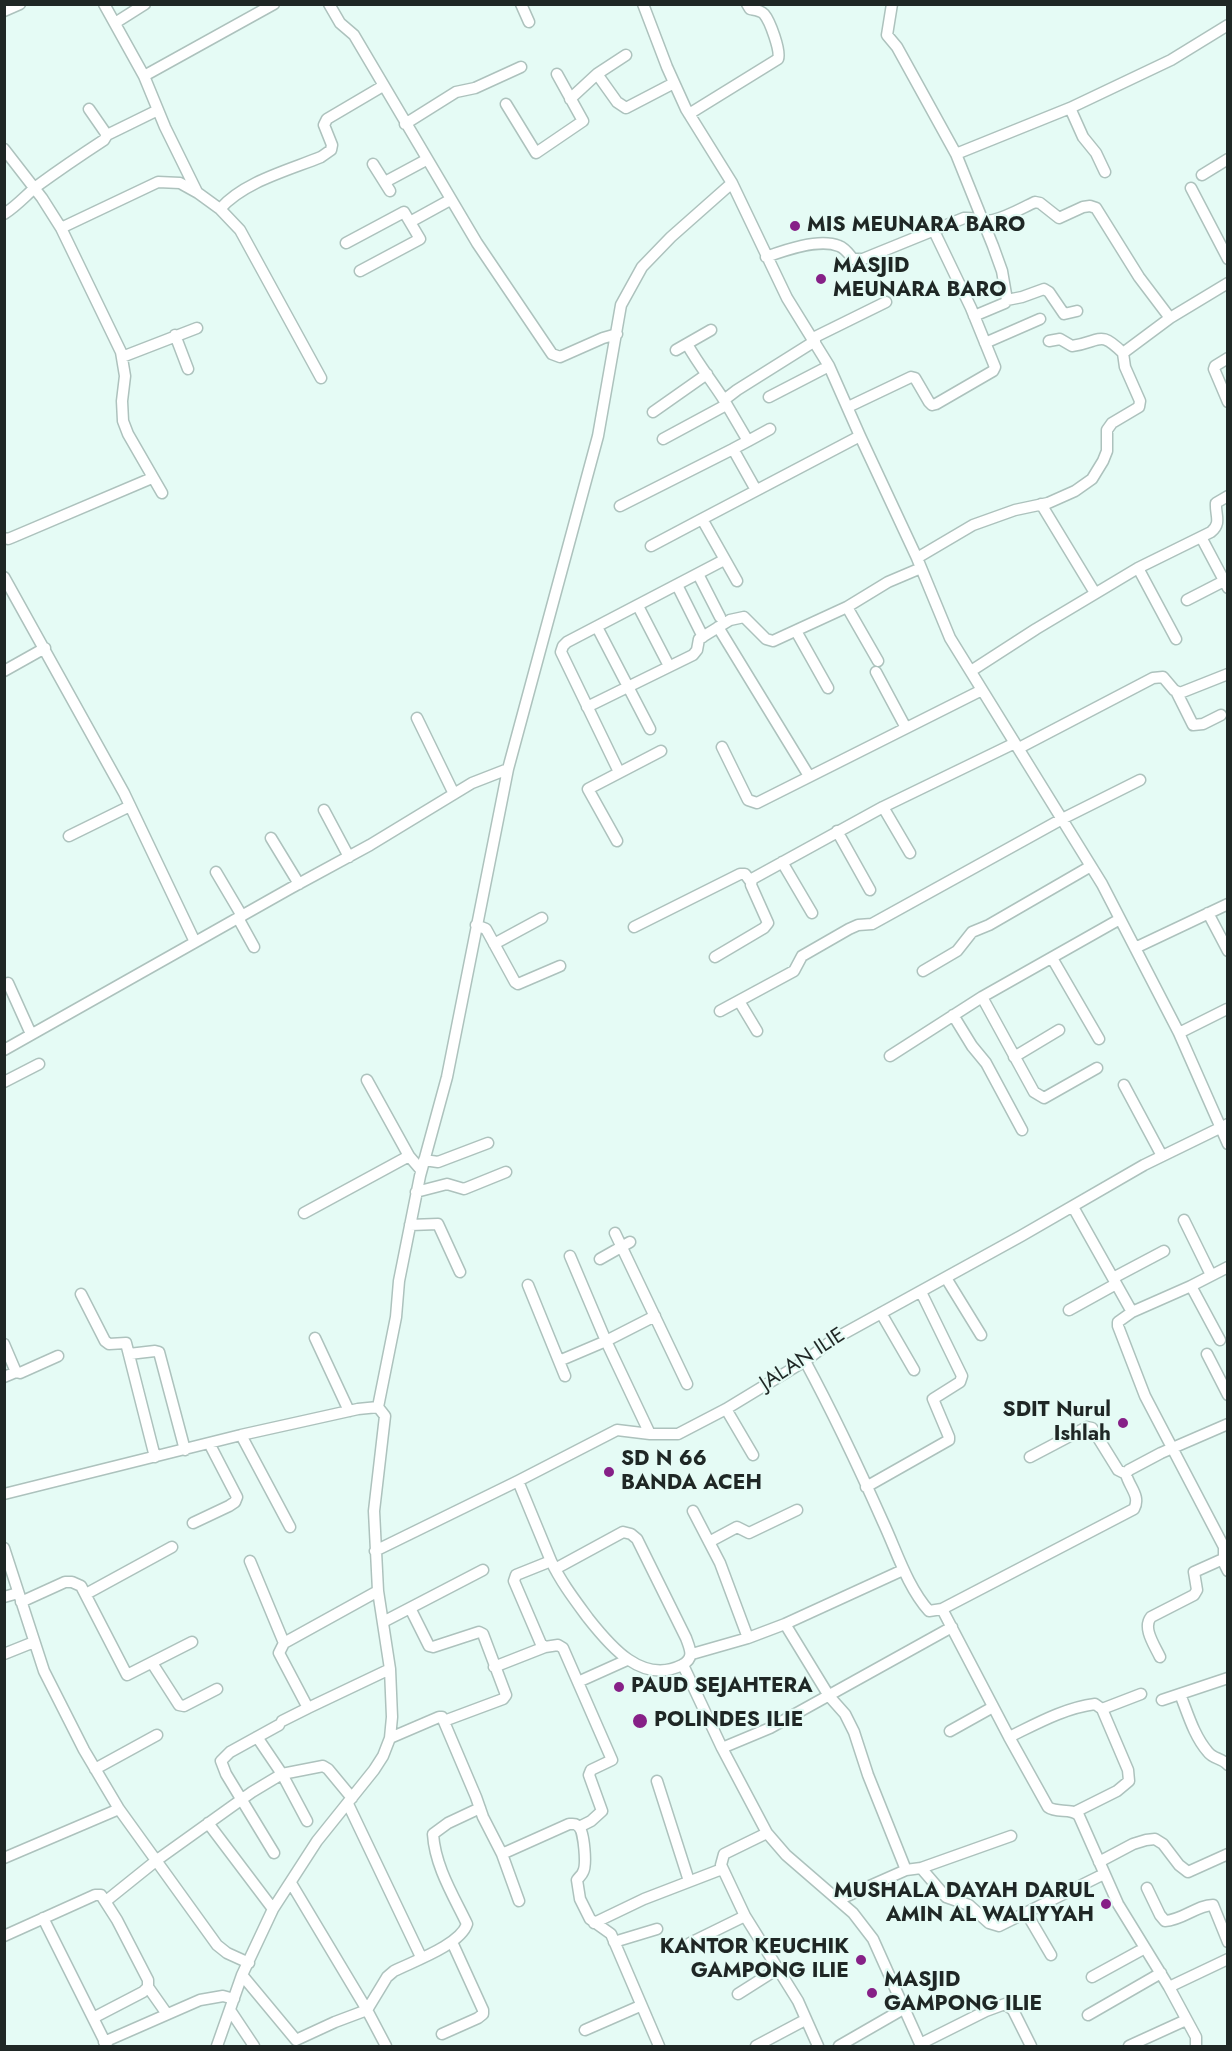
<!DOCTYPE html>
<style>
body{margin:0}
#map{position:relative;width:1232px;height:2051px;overflow:hidden;background:#e5fbf5;font-family:Jost,sans-serif}
canvas{display:block}
.frame{position:absolute;inset:0;border:6px solid #1f2725;pointer-events:none}
</style>
<div id="map">
<canvas width="1232" height="2051"></canvas>
<div class="frame"></div>
</div>
<script>
const c = document.querySelector('canvas').getContext('2d');
c.lineJoin = 'round';
function stroke(path, color, width, dash) {
  c.strokeStyle = color;
  c.lineWidth = width;
  c.lineCap = dash ? 'butt' : 'round';
  c.setLineDash(dash || []);
  c.stroke(path);
}
function drawText(font, color, halo, rows, align = 'center') {
  c.font = font + ' Jost,sans-serif';
  c.lineWidth = 4.5;
  c.setLineDash([]);
  c.textBaseline = 'middle';
  c.strokeStyle = halo;
  c.fillStyle = color;
  for (const [text, x, y, turn = 0] of rows) {
    c.save();
    c.translate(x, y);
    c.rotate((+turn || 0) * Math.PI / 180);
    c.textAlign = isNaN(turn) ? turn : align;
    if (halo) c.strokeText(text, 0, 0);
    c.fillText(text, 0, 0);
    c.restore();
  }
}
const minor = new Path2D(`
 M104,4L144,76L165,127L197,192
 M329,4L340,23L354,35L477,243L552,354L560,357L603,338L617,334
 M521,4L529,22
 M643,4L667,67L686,109L732,183L787,298L829,366L860,436L917,558L950,638L1102,884L1179,1033L1228,1144
 M892,4L887,35L897,47L956,154L993,246L1002,271L1007,300L1005,303L974,316
 M4,11L20,4
 M115,23L145,4
 M626,55L597,74L617,102L626,108L674,83
 M144,76L274,4
 M570,99L597,74
 M506,104L536,153L583,121L557,74
 M1070,108L1083,137L1096,153L1105,172
 M689,114L778,59C781,51 770,21 764,14C760,10 755,10 750,9L747,4
 M405,124L456,92L475,88L521,67
 M107,135L158,110
 M4,149L42,198L61,228L121,352L125,376L122,401L123,421L128,434L162,493
 M956,154L1070,108L1171,60L1228,25
 M373,164L390,191
 M1202,175L1228,159
 M385,182L426,160
 M1191,188L1228,259
 M220,209C243,182 289,170 321,157L331,150L332,145L324,125L327,119L383,86
 M4,214C17,206 26,195 37,186C59,170 81,155 104,140L107,135L89,109
 M410,222L450,200
 M61,228L158,182L180,183L198,193L220,209L240,230L321,378
 M346,243L404,212L420,239L360,271
 M766,257C785,250 819,238 839,246C845,248 849,254 853,259H863L964,218C974,217 983,222 993,220C1007,217 1022,208 1035,202L1040,203L1059,218L1083,207L1090,206L1096,208L1139,277L1170,318
 M1007,300L1022,297L1044,289L1049,292L1064,314L1077,311
 M175,335L188,369
 M813,338L886,302
 M1049,341L1060,339L1072,346C1101,342 1099,329 1123,353
 M985,343L1040,319
 M687,344C698,364 712,381 724,400
 M676,350L711,330
 M121,352L122,357L197,328
 M1228,358L1215,366L1214,369L1228,402
 M769,397L829,366
 M848,407L911,377L915,378L929,402L932,405L936,404L993,371L995,367L971,308L934,231
 M653,412L707,374
 M663,439L726,405
 M748,441L770,429
 M756,490L733,449L748,441L724,400L737,390L815,341
 M1041,504L1095,593
 M620,506L733,449
 M1201,537L1228,588
 M4,538L8,539L13,537L152,478
 M651,546L702,519
 M917,558L973,525L1015,510L1048,503L1075,491L1092,479L1103,461L1107,451V430L1112,423L1139,407L1140,401L1125,367L1123,353L1170,318L1228,283
 M1138,568L1176,639
 M698,574L720,617
 M4,577L124,793L195,942
 M737,581L702,519L860,436
 M677,585L703,637
 M1187,600L1224,581
 M638,606L669,666
 M847,607L878,661
 M597,627L650,729
 M718,627L809,776
 M796,631L828,688
 M4,671L45,648
 M971,671L1036,629L1138,568L1211,532C1222,523 1215,515 1216,503L1228,496
 M876,672L906,728
 M1177,693L1193,725L1203,724L1221,715
 M587,707L693,655L697,650L699,639L730,620L744,617L766,639L773,641L847,607L888,582L921,568
 M417,718L454,794
 M722,747L748,800L757,803L982,690
 M1019,748L1153,678L1163,677L1174,690L1180,693L1228,674
 M619,772L561,652L563,646L567,642L724,560
 M883,807L910,853
 M324,810L349,857
 M837,831L870,890
 M69,836L130,806
 M271,838L299,884
 M617,841L588,789L661,751
 M782,862L812,913
 M216,872L242,916
 M1208,913L1228,951
 M238,918L254,947
 M476,925L486,929L515,982L518,984L560,966
 M634,927L740,874H745L751,882
 M494,944L542,918
 M1135,948L1228,904
 M715,957L764,928L768,923L751,885L752,879L883,807L1015,743
 M1052,958L1099,1039
 M923,971L957,951L972,932L989,925L1091,866
 M8,983L31,1034
 M982,997L1034,1092L1044,1098L1097,1068
 M739,1001L757,1031
 M720,1011L794,971L802,956L849,929L858,925L872,924L1062,819L1140,780
 M953,1015L972,1046L986,1063L1022,1130
 M1179,1033L1227,1009
 M4,1050L291,888L370,845L472,783L508,769
 M890,1056L982,997L1120,919
 M1014,1057L1059,1030
 M367,1080L409,1156L421,1170
 M4,1082L39,1064
 M1124,1085L1162,1156
 M424,1160L438,1162L488,1143
 M416,1192L447,1184L464,1189L506,1172
 M1073,1207L1132,1312L1191,1286
 M304,1213L409,1156
 M1184,1220L1211,1275
 M410,1225L438,1224L460,1272
 M615,1233L687,1384
 M570,1256L606,1341L650,1434
 M600,1259L630,1242
 M946,1278L981,1335
 M1113,1278L1164,1251
 M528,1285L565,1376
 M81,1294L105,1341L109,1344L126,1343L155,1457
 M1069,1310L1116,1284
 M1132,1312L1118,1322V1326L1145,1396L1224,1547V1563L1228,1571
 M881,1313L914,1370
 M315,1338L349,1411
 M1220,1340L1191,1286L1228,1267
 M4,1344L16,1372L20,1373L58,1356
 M129,1354L155,1351L159,1352L185,1450
 M1207,1354L1228,1395
 M559,1361L606,1341L655,1316
 M805,1361C833,1413 859,1468 883,1522C897,1552 907,1586 929,1611L942,1609L1009,1737L1048,1807C1057,1814 1072,1807 1079,1816L1118,1904L1169,1987L1196,2037V2046
 M4,1377L16,1372
 M378,1407L396,1317L399,1281L420,1176L447,1077L508,769L598,436L621,305L642,267L671,237L732,183
 M726,1409L753,1455
 M241,1435L290,1527
 M1030,1457L1087,1427L1092,1428L1118,1470L1126,1474
 M518,1481L551,1561C561,1582 574,1599 588,1618C610,1646 642,1685 682,1665C695,1658 690,1649 686,1638L637,1539L631,1534L623,1532L555,1569
 M866,1487L949,1440V1437L933,1399L960,1382L962,1376L921,1292
 M4,1494L241,1435L358,1409L378,1407L385,1416L374,1511L378,1591L390,1669L392,1717L390,1738L383,1756L374,1770L317,1841L273,1909L242,1975L217,2046
 M693,1511L720,1563L748,1638
 M193,1523L229,1506L235,1502L237,1497L209,1443
 M709,1542L737,1527L749,1533L797,1510
 M4,1548L44,1671L84,1750L119,1809L217,1945L227,1953L249,1963
 M375,1551L518,1481L617,1430L650,1434H678L726,1409L805,1361L834,1339L1021,1236L1144,1165L1228,1124
 M250,1561L284,1643
 M551,1561L516,1575L514,1581L541,1644L545,1647L558,1645L563,1648L612,1760L591,1770L589,1775L602,1811L591,1821L579,1827
 M378,1591L284,1643L279,1653L308,1708L390,1669
 M86,1594L172,1547
 M4,1597L18,1593
 M21,1602L65,1582H72L81,1586L127,1675L192,1642
 M410,1608L429,1646L433,1647L479,1632L483,1634L506,1695L503,1699L444,1721
 M942,1609L1134,1509C1141,1496 1129,1487 1126,1474L1129,1470L1161,1453L1228,1424
 M383,1622L483,1570
 M785,1624L829,1696L845,1714L854,1732L868,1775L906,1870
 M4,1654L34,1642
 M692,1654L748,1638L785,1624L903,1570
 M1160,1657C1155,1646 1142,1628 1151,1617L1194,1595L1197,1590L1194,1572L1223,1559
 M152,1663L179,1705L184,1706L217,1689
 M683,1665L722,1748L767,1833L786,1855L853,1913L873,1939L921,2046
 M494,1667L545,1647
 M578,1682L627,1660
 M1180,1694C1188,1714 1194,1736 1208,1752C1213,1759 1222,1758 1228,1765
 M1162,1700L1228,1678
 M282,1721L308,1708
 M950,1731L993,1707
 M257,1737L282,1774L307,1821
 M1009,1737C1036,1724 1064,1708 1095,1704L1102,1709
 M390,1738L439,1717H442L476,1797L483,1817L502,1854L569,1824C574,1824 575,1823 579,1827C584,1832 587,1865 583,1872C582,1875 579,1877 577,1880L580,1899L590,1919L611,1934L659,2046
 M722,1748L770,1728L952,1627
 M95,1769L157,1735
 M657,1781L689,1881
 M348,1804L421,1957
 M1075,1812L1117,1791L1129,1781L1128,1770L1102,1709L1141,1694
 M208,1823L273,1909
 M767,1833L724,1854L721,1865L745,1916L798,2001L818,2046
 M274,1853L226,1774L221,1761L230,1752L279,1725
 M502,1854L519,1901
 M4,1858L119,1809
 M1099,1862L1133,1844L1146,1840L1155,1839L1163,1844L1179,1865L1188,1872L1228,1854
 M921,1868L946,1897L969,1905L989,1923L999,1926L1104,1874
 M291,1883L367,2010L386,2046
 M1147,1888L1160,1915L1165,1921C1183,1920 1197,1905 1213,1905L1228,1942
 M838,1900L906,1870L921,1868L1011,1836
 M106,1901L157,1860L252,1792L282,1774L323,1766L328,1769L352,1798
 M1027,1914L1051,1955
 M43,1918L107,2046
 M594,1923L644,1899L722,1869
 M4,1936L95,1895H101L117,1920L148,1980V1987L167,2014
 M614,1942L657,1929
 M690,1943L745,1916
 M242,1975L296,2040L335,2022L367,2010L387,1977L394,1971C414,1961 460,1945 467,1924C453,1895 435,1866 433,1834L448,1823L480,1808
 M1092,1977L1145,1948
 M1169,1987L1228,1959
 M738,1994L779,1968
 M230,2010L254,2046
 M1088,2015L1161,1973
 M93,2018L143,1992L148,1987
 M585,2030L640,2006
 M442,2034L478,2018L483,2014V2010L452,1942
 M104,2042L200,2000L223,1996L234,1999
 M920,2044L986,2011L1005,2004L1013,2010L1031,2046
 M756,2046L805,2020
 M839,2046L905,2008
 M1129,2046L1186,2020`);
stroke(minor, '#adc2bd', 13);
stroke(minor, '#fff', 10);
for (const [x, y, r, color] of [
 [795,226,6,"#862087"],
 [821,279,6,"#862087"],
 [1123,1423,6,"#862087"],
 [609,1472,6,"#862087"],
 [619,1687,6,"#862087"],
 [640,1721,8,"#862087"],
 [1106,1904,6,"#862087"],
 [861,1960,6,"#862087"],
 [872,1993,6,"#862087"]
]) {
  const dot = new Path2D();
  dot.arc(x, y, r, 0, 2 * Math.PI);
  c.fillStyle = color;
  c.fill(dot);
  stroke(dot, '#e5fbf5', 2);
}
drawText('bold 21px', '#1f2725', '#e5fbf5', [
 ["MIS MEUNARA BARO",807,226],
 ["MASJID",833,267],
 ["MEUNARA BARO",833,291],
 ["SDIT Nurul",1111,1411,"right"],
 ["Ishlah",1111,1435,"right"],
 ["SD N 66",621,1460],
 ["BANDA ACEH",621,1484],
 ["PAUD SEJAHTERA",631,1687],
 ["POLINDES ILIE",654,1721],
 ["MUSHALA DAYAH DARUL",1094,1892,"right"],
 ["AMIN AL WALIYYAH",1094,1916,"right"],
 ["KANTOR KEUCHIK",849,1948,"right"],
 ["GAMPONG ILIE",849,1972,"right"],
 ["MASJID",884,1981],
 ["GAMPONG ILIE",884,2005]
], 'left');
drawText('21px', '#1f2725', '#e5fbf5', [
 ["JALAN ILIE",803,1360,-33]
]);
</script>
